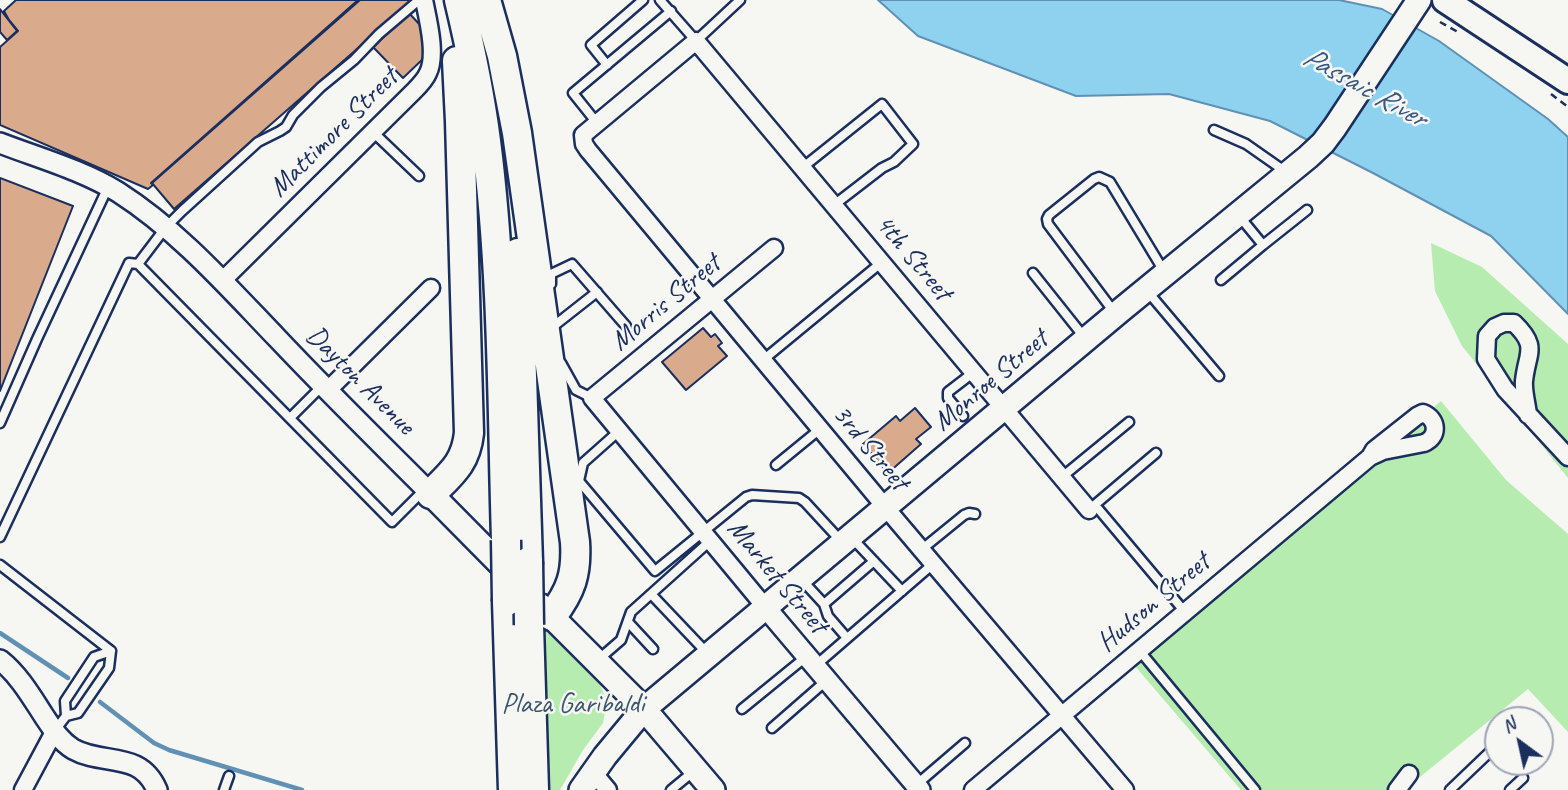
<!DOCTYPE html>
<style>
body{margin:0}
#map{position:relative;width:1568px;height:790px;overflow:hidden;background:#f6f6f2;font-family:Caveat,sans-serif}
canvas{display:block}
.north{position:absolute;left:1484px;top:706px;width:70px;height:70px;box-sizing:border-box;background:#f6f6f2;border:2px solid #9ea6b7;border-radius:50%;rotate:327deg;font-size:19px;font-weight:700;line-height:28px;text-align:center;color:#1b2f5e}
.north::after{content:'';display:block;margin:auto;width:24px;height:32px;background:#1b2f5e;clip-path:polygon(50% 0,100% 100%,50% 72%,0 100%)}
</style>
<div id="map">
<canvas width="1568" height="790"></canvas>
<div class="north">N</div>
</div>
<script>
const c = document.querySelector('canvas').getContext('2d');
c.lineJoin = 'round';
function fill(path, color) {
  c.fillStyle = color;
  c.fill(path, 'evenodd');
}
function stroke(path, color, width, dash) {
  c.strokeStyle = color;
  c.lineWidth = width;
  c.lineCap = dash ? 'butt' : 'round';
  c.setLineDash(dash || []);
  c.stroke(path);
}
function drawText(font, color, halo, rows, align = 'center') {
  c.font = font + ' Caveat,sans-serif';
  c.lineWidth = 5;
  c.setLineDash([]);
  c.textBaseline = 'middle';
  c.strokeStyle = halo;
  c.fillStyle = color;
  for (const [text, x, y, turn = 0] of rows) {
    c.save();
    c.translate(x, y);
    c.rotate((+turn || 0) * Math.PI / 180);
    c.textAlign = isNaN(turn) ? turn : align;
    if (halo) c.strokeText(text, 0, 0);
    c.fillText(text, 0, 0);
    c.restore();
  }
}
fill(new Path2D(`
 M1431,243L1482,267L1568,344V478L1462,346L1435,291Z
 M1441,401L1506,480L1568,534V732L1528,689L1404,790H1241L1129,659Z
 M538,621L599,682L607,701L603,723L583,750L560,790H515Z`), '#b6ecaf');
const water = new Path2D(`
 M878,0H1339L1382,9L1439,41L1548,119L1568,137V314L1491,236L1373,173L1270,121L1169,94L1076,96L918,36Z`);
fill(water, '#8ed2ef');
stroke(water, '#6091b5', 2);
stroke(new Path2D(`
 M0,633L68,678
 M100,702L154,743L169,750L302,790`), '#6091b5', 4.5);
const building = new Path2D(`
 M16,0H358L151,183L153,185L148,189L0,125V47L18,31L9,20L4,11Z
 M360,0H413L174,209L152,183Z
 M0,9L17,31L7,40L0,32Z
 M409,13L420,25L425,57L403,78L373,47Z
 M0,178L73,206L0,391Z
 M703,328L711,337L715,334L722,343L718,346L727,356L686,390L662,362Z
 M915,408L931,427L916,439L921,444L888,473L863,444L896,416L900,421Z`);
fill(building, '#daaa8c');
stroke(building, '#1b2f5e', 2);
const service = new Path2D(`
 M660,0L696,41L740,0
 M607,65L591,45L643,0
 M597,123L573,93L671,11
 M1214,130L1246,144L1286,172
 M373,132L419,176
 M802,168L882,104L913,144L894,162L882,168L834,205
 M1263,245L1307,210
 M138,264L166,227L182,211L258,142L280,131L286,127L293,115L321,87L354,60L379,34L419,0
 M1033,273L1084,337
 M1221,280L1263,245L1240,217
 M551,284V274L572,264L626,326
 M1148,292L1219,376
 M1114,312L1048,224L1047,219L1049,215L1094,179L1099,177L1110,182L1165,273
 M555,325L597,292
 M763,360L882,262
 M561,363L576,390L592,398
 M963,416L948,398V392L974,372
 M290,418L322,386
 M0,423L37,339L108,187
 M619,431L583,463L579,481L655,571L746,497L752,495L799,498L805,502L841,541
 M776,465L820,429
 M1062,477L1129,422
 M1095,505L1185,612
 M1091,508L1156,453
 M0,537L129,263L138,264L392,522L425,489
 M851,537L902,591
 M921,550L964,515L969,513L975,514
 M0,565L111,651
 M801,579L824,604L828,616L847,638
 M651,594L707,653
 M824,604L874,561
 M628,622L653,649
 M1139,650L1255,790
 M599,659L621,640L631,612L710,541
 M815,666L933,564
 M742,709L807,656
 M66,716L78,713L109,668L111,651
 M772,728L827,680
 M56,729L66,716L65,701L94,657L111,651
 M916,785L965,743
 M224,790L229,776
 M671,790L694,771
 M1450,790L1495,747
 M1510,790L1523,778`);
const minor = new Path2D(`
 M222,281L414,91C419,86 425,80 428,73C437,55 428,20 424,0
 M327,391L431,288
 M1528,415C1527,404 1523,391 1524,381C1527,352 1539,347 1514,323H1504L1495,327L1487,336L1486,359L1505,389L1568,457
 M1089,510L696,41L583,135L584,144L588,150L886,508L1125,790
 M766,608L592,398L774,248
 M593,772L608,790
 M23,790L54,732
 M973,790L1370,457L1374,450L1417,416L1423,413C1438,419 1439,437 1424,443L1383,451L1370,457
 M1397,790L1409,774`);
const tertiary = new Path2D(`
 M0,143C39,158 82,170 118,192C179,231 228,287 278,339C328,392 380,443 431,494
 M766,608L920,790
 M0,660C19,675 31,696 44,716C52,728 60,741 73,749C103,766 140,750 157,790`);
const secondary = new Path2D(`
 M431,494L515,579
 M541,606L644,709L713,790
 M581,790L605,756L644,709L1121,310L1308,157L1323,143L1335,127L1419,0`);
const primary = new Path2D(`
 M1445,0L1568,81`);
const motorway = new Path2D(`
 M459,0C470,46 480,94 486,141C503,273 502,407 506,540
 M486,0L502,56L517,133L575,542C577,574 571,591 552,616
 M518,253L528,562
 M431,494C451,474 466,463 469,433L460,121L457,61
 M507,601L513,790
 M529,625L534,790`);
stroke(service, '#1b2f5e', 13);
stroke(minor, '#1b2f5e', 21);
stroke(tertiary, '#1b2f5e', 24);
stroke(secondary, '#1b2f5e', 28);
stroke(primary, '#1b2f5e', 30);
stroke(motorway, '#1b2f5e', 33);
stroke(new Path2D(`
 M1440,22L1458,32
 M1551,94L1568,107`), '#1b2f5e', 2.5, [7, 5]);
stroke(service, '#f6f6f2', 8);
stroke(minor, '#f6f6f2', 16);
stroke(tertiary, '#f6f6f2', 19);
stroke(secondary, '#f6f6f2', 23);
stroke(primary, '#f6f6f2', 24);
stroke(motorway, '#f6f6f2', 28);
const motorwayBridge = new Path2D(`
 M506,540L507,601
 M528,562L529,625`);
stroke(motorwayBridge, '#1b2f5e', 33, []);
stroke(motorwayBridge, '#f6f6f2', 28);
drawText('28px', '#1b2f5e', '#f6f6f2', [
 ["Mattimore Street",334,133,-45],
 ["4th Street",913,258,50],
 ["Morris Street",666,303,-40],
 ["Dayton Avenue",360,381,45],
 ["Monroe Street",991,381,-40],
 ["3rd Street",870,448,50],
 ["Market Street",777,577,50],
 ["Hudson Street",1154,603,-40]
]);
drawText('28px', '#3a556e', '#f6f6f2', [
 ["Plaza Garibaldi",573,705]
]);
drawText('italic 30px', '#385882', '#f6f6f2', [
 ["Passaic River",1364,88,29]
]);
</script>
